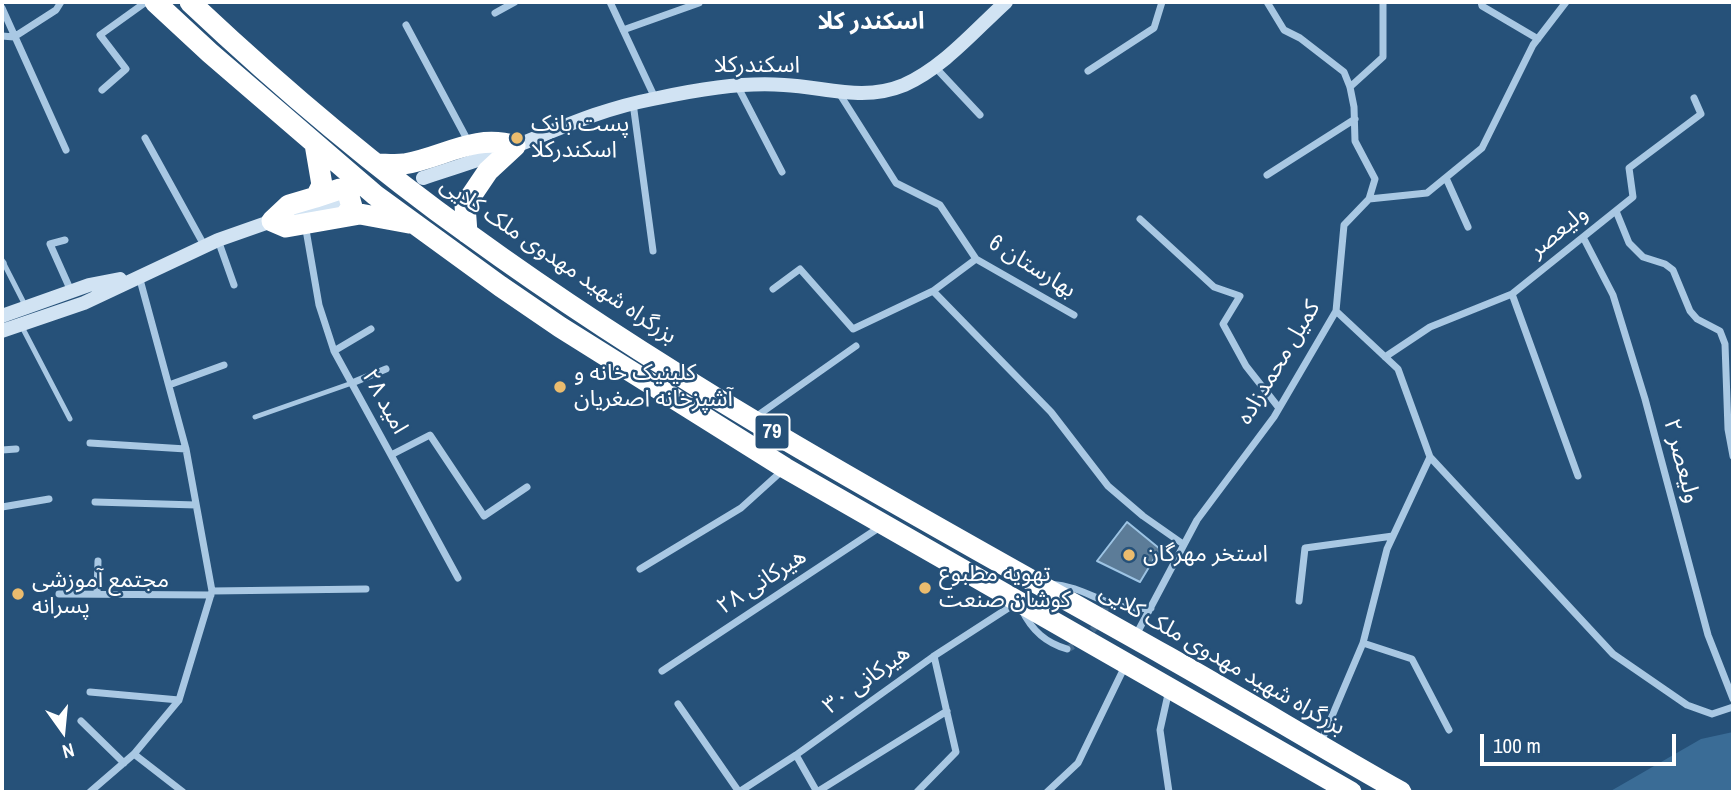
<!DOCTYPE html>
<meta charset="utf-8">
<style>
body{margin:0}
#map{position:relative;width:1735px;height:794px;overflow:hidden;background:#265179;font-family:"Archivo Narrow",sans-serif}
canvas{display:block}
.frame{position:absolute;inset:0;border:4px solid #fff;pointer-events:none}
.north{position:absolute;left:28px;top:696px;width:70px;height:70px;-webkit-text-stroke:5px #265179;paint-order:stroke;rotate:165deg;font-size:19px;font-weight:700;line-height:28px;text-align:center;color:#fff}
.north::after{content:'';display:block;margin:auto;width:24px;height:32px;background:#fff;clip-path:polygon(50% 0,100% 100%,50% 72%,0 100%)}
.scale{position:absolute;left:1480px;top:734px;width:196px;height:32px;box-sizing:border-box;border:4px solid #fff;border-top:0;padding-left:9px;font-size:21px;line-height:24px;white-space:nowrap;color:#fff;-webkit-text-stroke:5px #265179;paint-order:stroke}
</style>
<div id="map">
<canvas width="1735" height="794"></canvas>
<div class="frame"></div>
<div class="north">N</div>
<div class="scale">100 m</div>
</div>
<script>
const c = document.querySelector('canvas').getContext('2d');
c.lineJoin = 'round';
function fill(path, color) {
  c.fillStyle = color;
  c.fill(path, 'evenodd');
}
function stroke(path, color, width, dash) {
  c.strokeStyle = color;
  c.lineWidth = width;
  c.lineCap = dash ? 'butt' : 'round';
  c.setLineDash(dash || []);
  c.stroke(path);
}
function drawText(font, color, halo, rows, align = 'center') {
  c.font = font + ' "Archivo Narrow","Noto Sans Arabic",sans-serif';
  c.lineWidth = 5;
  c.setLineDash([]);
  c.textBaseline = 'middle';
  c.strokeStyle = halo;
  c.fillStyle = color;
  for (const [text, x, y, turn = 0] of rows) {
    c.save();
    c.translate(x, y);
    c.rotate((+turn || 0) * Math.PI / 180);
    c.textAlign = isNaN(turn) ? turn : align;
    if (halo) c.strokeText(text, 0, 0);
    c.fillText(text, 0, 0);
    c.restore();
  }
}
fill(new Path2D(`
 M1733,732V792H1609L1701,739Z`), '#3a6c96');
const water = new Path2D(`
 M1127,522L1160,549L1140,582L1097,561Z`);
fill(water, '#5c7c98');
stroke(water, '#9dc4e4', 2);
stroke(new Path2D(`
 M1067,649C1083,642 1105,621 1106,604`), '#476b8d', 7, [7, 3.5]);
stroke(new Path2D(`
 M2,260L26,307
 M21,325L70,419
 M255,417L352,383`), '#a9c8e3', 5);
stroke(new Path2D(`
 M610,2L655,98
 M1481,2L1482,6L1538,39
 M2,8L66,150
 M495,13L515,2
 M406,25L468,141
 M623,30L699,3
 M2,36L14,37L56,10L61,2
 M935,67L980,115
 M1088,71L1154,28L1162,2
 M738,87L782,172
 M1350,87L1383,57V2
 M102,90L126,69L100,35L146,2
 M839,93L896,183L940,205L976,259L1074,315
 M633,103L653,251
 M145,138L204,245
 M1267,175L1355,119
 M1446,178L1468,227
 M1369,199L1427,193L1482,148L1533,45L1566,2
 M1616,211L1629,243L1643,257L1665,264L1673,270L1690,311L1697,319L1720,331L1725,344L1728,429L1733,456
 M1140,219L1214,287L1240,296L1223,324L1246,366L1279,408
 M305,224L319,305L334,351L391,455L430,435L484,516L527,487
 M1583,237L1613,295L1645,399L1708,635L1733,699
 M65,240L50,244L71,291
 M218,240L234,285
 M2,264L3,263
 M773,289L800,269L853,329L933,291L976,259
 M933,291L1051,412L1108,486L1143,516L1183,544
 M1512,294L1578,476
 M334,351L371,329
 M1385,357L1430,327L1512,294L1633,197L1629,168L1701,114L1694,98
 M352,383L386,369
 M169,385L224,365
 M754,418L856,346
 M90,443L186,449
 M2,450L16,449
 M391,455L458,578
 M1430,457L1613,654L1687,705L1712,714L1733,707
 M95,502L196,505
 M2,507L49,499
 M640,569L741,508L783,470
 M1050,584C1092,587 1106,613 1151,608
 M212,591L366,589
 M59,594L211,595
 M97,594L98,561
 M1299,601L1305,548L1393,536
 M1022,610C1032,631 1046,643 1067,649
 M1136,635L1197,520L1274,417L1336,311L1344,225L1369,199L1375,179L1355,141L1354,107L1350,87L1344,72L1300,38L1284,30L1267,2
 M1363,643L1412,659L1449,730
 M662,671L880,527
 M1169,690L1160,730L1169,792
 M90,692L179,700
 M678,704L739,792
 M81,721L124,763
 M1321,742L1363,643L1387,549L1430,457L1398,369L1336,311
 M134,754L183,792
 M796,755L817,792L947,711
 M90,792L134,754L179,700L212,591L186,449L139,276
 M739,792L796,755L934,656L1016,603
 M917,792L956,752L934,656
 M1047,792L1078,763L1126,664`), '#a9c8e3', 7);
stroke(new Path2D(`
 M423,178C453,168 483,159 513,147C561,128 601,109 653,99C695,90 740,82 784,85C826,87 863,102 904,85C944,67 974,31 1006,2
 M2,316L89,285L120,279
 M2,331L84,303L218,240L272,221L340,202`), '#d1e3f3', 14);
stroke(new Path2D(`
 M155,2L210,53L375,195L500,286L560,327L785,468L1351,792
 M190,2C278,85 372,165 470,235C690,395 931,523 1168,657C1246,701 1323,748 1401,792
 M315,144L322,185L316,197L289,205L272,221L286,227L360,214L409,223
 M376,164C385,164 395,165 404,164C442,158 475,133 515,146L488,171L465,205L467,233
 M316,197L340,189L348,193L352,207L345,216`), '#fff', 21);
for (const [x, y, r, color] of [
 [517,138,7,"#ebbc6e"],
 [560,387,7,"#ebbc6e"],
 [1129,555,7,"#ebbc6e"],
 [925,588,7,"#ebbc6e"],
 [18,594,7,"#ebbc6e"]
]) {
  const dot = new Path2D();
  dot.arc(x, y, r, 0, 2 * Math.PI);
  c.fillStyle = color;
  c.fill(dot);
  stroke(dot, '#265179', 2.5);
}
for (const [x, y, w] of [
 [772,432,35]
]) {
  const box = new Path2D();
  box.roundRect(x - w / 2, y - 17.5, w, 35, 5);
  c.fillStyle = '#265179';
  c.fill(box);
  stroke(box, '#fff', 2);
}
drawText('bold 21px', '#fff', null, [
 ["79",772,432]
]);
drawText('23px', '#fff', '#265179', [
 ["اسکندرکلا",757,66],
 ["ولیعصر",1559,232,-39],
 ["بزرگراه شهید مهدوی ملک کلایی",558,261,34],
 ["بهارستان 6",1032,267,32],
 ["کمیل محمدزاده",1279,363,-59],
 ["امید ۲۸",384,402,61],
 ["ولیعصر ۲",1681,461,75],
 ["هیرکانی ۲۸",762,582,-33],
 ["بزرگراه شهید مهدوی ملک کلایی",1222,660,30],
 ["هیرکانی ۳۰",867,680,-36]
]);
drawText('23px', '#fff', '#265179', [
 ["پست بانک",531,125],
 ["اسکندرکلا",531,151],
 ["کلینیک خانه و",574,374],
 ["آشپزخانه اصغریان",574,400],
 ["استخر مهرگان",1143,555],
 ["تهویه مطبوع",939,575],
 ["کوشان صنعت",939,601],
 ["مجتمع آموزشی",32,581],
 ["پسرانه",32,607]
], 'left');
drawText('bold 24px', '#fff', '#265179', [
 ["اسکندر کلا",871,23]
]);
</script>
